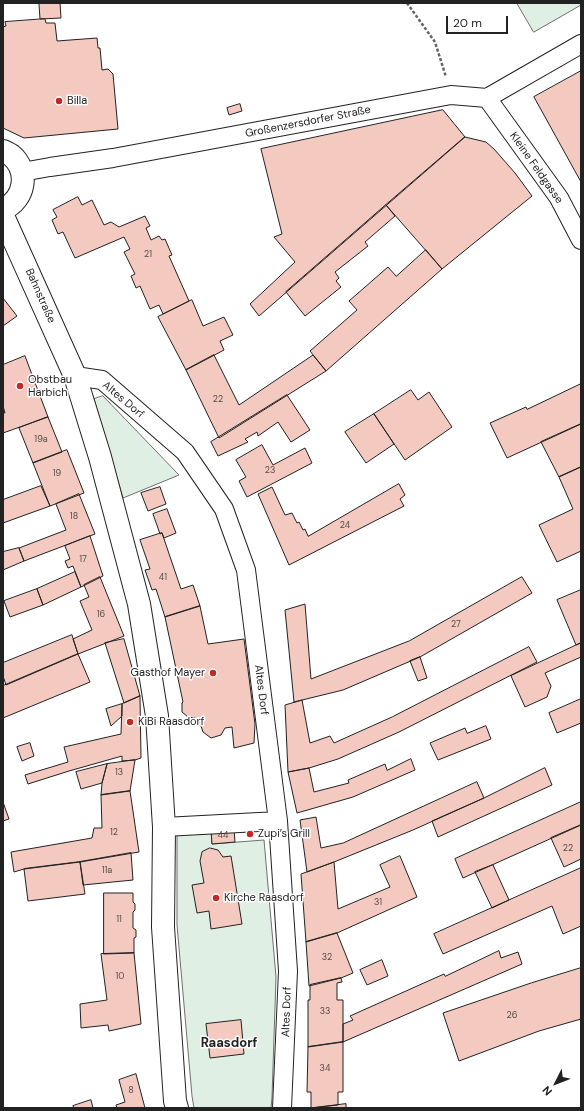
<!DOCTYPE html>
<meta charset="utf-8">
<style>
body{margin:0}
#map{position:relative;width:584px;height:1111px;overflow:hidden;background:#fff;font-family:"DM Sans",sans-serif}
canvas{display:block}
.frame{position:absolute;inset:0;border:4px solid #222;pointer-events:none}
.north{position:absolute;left:536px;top:1063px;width:40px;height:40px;-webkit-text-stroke:3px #fff;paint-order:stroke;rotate:228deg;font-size:11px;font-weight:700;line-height:16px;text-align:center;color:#222}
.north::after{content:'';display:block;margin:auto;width:14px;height:18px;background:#222;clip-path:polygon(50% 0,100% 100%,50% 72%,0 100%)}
.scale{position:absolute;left:446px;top:16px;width:62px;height:18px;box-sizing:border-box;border:2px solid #222;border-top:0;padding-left:5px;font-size:12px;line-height:14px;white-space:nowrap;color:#222;-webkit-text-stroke:3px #fff;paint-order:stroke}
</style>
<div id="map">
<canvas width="584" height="1111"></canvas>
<div class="frame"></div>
<div class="north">N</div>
<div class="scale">20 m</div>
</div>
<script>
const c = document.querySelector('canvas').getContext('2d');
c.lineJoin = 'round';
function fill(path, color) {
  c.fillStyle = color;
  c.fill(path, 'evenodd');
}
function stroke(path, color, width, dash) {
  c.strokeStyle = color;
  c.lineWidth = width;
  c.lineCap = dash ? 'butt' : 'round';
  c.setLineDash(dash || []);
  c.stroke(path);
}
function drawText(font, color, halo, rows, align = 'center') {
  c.font = font + ' "DM Sans",sans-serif';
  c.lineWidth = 3;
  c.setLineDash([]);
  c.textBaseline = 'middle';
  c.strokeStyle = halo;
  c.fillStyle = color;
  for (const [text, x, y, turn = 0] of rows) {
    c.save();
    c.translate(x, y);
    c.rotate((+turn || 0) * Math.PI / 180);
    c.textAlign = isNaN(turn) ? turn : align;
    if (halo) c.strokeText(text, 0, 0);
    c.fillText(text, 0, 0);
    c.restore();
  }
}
const green = new Path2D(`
 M517,3H581V5L534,32Z
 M103,396L179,475L123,498L94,399Z
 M211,830L212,844L264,840L276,977L272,1097L271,1108H194L192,1096L177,925V835Z`);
fill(green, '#e0efe3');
stroke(green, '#6f6f6f', 1);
const building = new Path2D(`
 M60,3L61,18L40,19L39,4Z
 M45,19L46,23H55L57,41L97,38L98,48H100L102,70L108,69L113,74L118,129L24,138L3,128V27L6,26L5,22Z
 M581,71V182L534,97Z
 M240,104L242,111L229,115L227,108Z
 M443,110L465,137L259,316L250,304L295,262L274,237L282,234L261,149Z
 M465,137L486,142L494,149L515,173L532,196L442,269L386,205Z
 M78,197L82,205L92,200L104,225L111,222L119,227L145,216L150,226L146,228L151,240L159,236L162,240L165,239L172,255L169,256L189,301L163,314L159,305L150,309L140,286L136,288L131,276L135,274L124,252L130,249L124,237L75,258L63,232L58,234L52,220L57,217L53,210Z
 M386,205L395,216L365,242L368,246L335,272L339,278L336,281L341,287L305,316L286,292Z
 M426,250L442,269L326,371L310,351L357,310L349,301L388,267L396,276Z
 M3,298L17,316L3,326Z
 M192,300L203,326L224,317L233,335L220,341L224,350L186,370L158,317Z
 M214,355L239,405L313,355L326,371L219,438L186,370Z
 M25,356L48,417L3,433V413H5L3,406V365Z
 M581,384V424L507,458L490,423L526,407L527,409Z
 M411,390L418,400L429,392L452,427L405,460L374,414Z
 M287,395L310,430L291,442L278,422L258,436L257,432L245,439L248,442L218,456L211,442Z
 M374,414L394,444L366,463L345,432Z
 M48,417L62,452L33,463L19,428Z
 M581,424V467L559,477L541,442Z
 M262,445L273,465L305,448L312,463L247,497L239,481L246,477L236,460Z
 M67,450L84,493L50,506L33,463Z
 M581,467V551L557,562L539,525L573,509L559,477Z
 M399,484L405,495L400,499L404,506L289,565L258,494L272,487L285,515L292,513L297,523L299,522L303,530L305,529L308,536Z
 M41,486L50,506L3,523V500Z
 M160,487L166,504L148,511L141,493Z
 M79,494L95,534L24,561L19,548L66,530L56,504Z
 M167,509L176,533L164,538L162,533L160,534L153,514Z
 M162,533L181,589L193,585L200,606L165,617L156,589L152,590L145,570L150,569L140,540Z
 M90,536L103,576L81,587L73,566L68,568L65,561L70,559L65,546Z
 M19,548L24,561L3,570V552Z
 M75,572L81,587L43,605L37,589Z
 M100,577L124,636L78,654L73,639L92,630L80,601L89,597L84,585Z
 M522,577L532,593L420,657L343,690L294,702L285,610L305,604L311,679L409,641Z
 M37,589L43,605L10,617L4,601Z
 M581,590V643L576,645L557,600Z
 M200,606L208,644L244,639L255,724L254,743L234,748L232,727L225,728L221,735L211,738L203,732L200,723L195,718L188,717L182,712V703L183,702L165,617Z
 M72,635L78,654L6,685L3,676V663Z
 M124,639L140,696L124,703L105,643Z
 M581,643V657L545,673L551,686L547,697L525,707L511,676Z
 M529,647L537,662L399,732L338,759L309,768L288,772L285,705L302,700L310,743L330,736L334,743L392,717Z
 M78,654L90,682L3,718V686Z
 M420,657L427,678L418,681L410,661Z
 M140,696L141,758L135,760L122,761V756L69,771L28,784L25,775L68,762L64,747L121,734L122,704Z
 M581,699V723L557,733L549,713Z
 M122,704V716L111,726L106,709Z
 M486,726L491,739L438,760L430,743L465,728L467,733Z
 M30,743L34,756L22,761L17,747Z
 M411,759L415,770L353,797L297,813L288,772L309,768L314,792L349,783L348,780L385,764L387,770Z
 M135,760L130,791L101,795L102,783L107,764Z
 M107,764L102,783L81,789L76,772Z
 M545,768L552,785L438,837L432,821L484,798Z
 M477,782L484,798L413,830L334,862L307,872L300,820L316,817L321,848L343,843Z
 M130,791L139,852L80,862L24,869L14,872L11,852L92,838L94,828H102L101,795Z
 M3,802L9,819L3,821Z
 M581,802V825L463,878L455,859Z
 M581,825V859L564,867L551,838Z
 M234,829L235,842L212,844L211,830Z
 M210,848L218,850L223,857L231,856L242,924L211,929L209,911L197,913L192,885L204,883L200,861L202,852Z
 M131,853L133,880L83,885L80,862Z
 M400,856L417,897L337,933L306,942L301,874L334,862L338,909L390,887L380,865Z
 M80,862L85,894L28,901L24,869Z
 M493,865L509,900L492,908L475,872Z
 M581,868V926L563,934L552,906L443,954L434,934Z
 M104,893H133V902L135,904V910L133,912V928L136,930V937L134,938V953L104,954Z
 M337,933L353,973L341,978L309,986L306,942Z
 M499,951L501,958L518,952L522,964L343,1042V1024L353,1020L350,1016L444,974L445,976Z
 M134,953L141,1024L109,1031L108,1025L81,1028L80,1004L107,1000L101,954Z
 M382,960L388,976L367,985L360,970Z
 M581,968V1019L539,1031L459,1061L443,1013L531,983Z
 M341,978L342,982L337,983V1000H343V1042L308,1047V1000H310V985Z
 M241,1020L244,1054L210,1058L206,1024Z
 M343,1042V1092H338V1105L311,1108V1092H307L308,1047Z
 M136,1074L145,1108H117L116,1105L125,1102L119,1080Z
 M91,1100L93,1108H74L73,1106Z
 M346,1104V1108H311Z`);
fill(building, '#f3c9c0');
stroke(building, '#222', 1);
const minor = new Path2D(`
 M487,98L559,198L581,240
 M22,172L50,167L113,158L451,95L487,98L581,44
 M75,376L102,380L185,452L224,509L246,570L278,821L288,971L282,1108
 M164,827L278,821`);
const secondary = new Path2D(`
 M3,151C6,152 9,154 11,155C30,171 25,200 3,209
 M3,216L75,376L100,457L139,604L157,716L164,827L163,927L175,1101L177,1108`);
stroke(minor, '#222', 20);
stroke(secondary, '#222', 24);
stroke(new Path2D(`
 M407,3L435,42L446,77`), '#646464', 2.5, [3, 2]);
stroke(minor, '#fff', 18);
stroke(secondary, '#fff', 22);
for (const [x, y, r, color] of [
 [59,101,4,"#c62828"],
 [20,386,4,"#c62828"],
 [213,673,4,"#c62828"],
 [130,722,4,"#c62828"],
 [250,834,4,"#c62828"],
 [216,898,4,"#c62828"]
]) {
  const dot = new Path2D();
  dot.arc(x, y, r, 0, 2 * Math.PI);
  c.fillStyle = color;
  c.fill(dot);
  stroke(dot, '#fff', 1.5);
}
drawText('9px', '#564c4a', null, [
 ["21",148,255],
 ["22",218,400],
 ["19a",41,440],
 ["23",270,471],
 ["19",57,474],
 ["18",74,517],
 ["24",345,526],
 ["17",83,560],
 ["41",163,578],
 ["16",101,615],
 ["27",456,625],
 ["13",119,773],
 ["12",114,833],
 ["44",223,836],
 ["22",568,849],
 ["11a",107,871],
 ["31",378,903],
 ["11",119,920],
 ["32",327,958],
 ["10",120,977],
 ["33",325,1012],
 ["26",512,1016],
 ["34",325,1069],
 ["8",131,1091]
]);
drawText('11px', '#222', '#fff', [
 ["Billa",67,101],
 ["Obstbau",28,380],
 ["Harbich",28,393],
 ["Gasthof Mayer",205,673,"right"],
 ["KiBi Raasdorf",138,722],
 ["Zupi’s Grill",258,834],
 ["Kirche Raasdorf",224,898]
], 'left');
drawText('11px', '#222', '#fff', [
 ["Großenzersdorfer Straße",308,122,-11],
 ["Kleine Feldgasse",536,168,55],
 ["Bahnstraße",40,296,66],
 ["Altes Dorf",123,400,40],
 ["Altes Dorf",261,690,83],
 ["Altes Dorf",287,1012,-88]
]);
drawText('bold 13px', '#222', '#fff', [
 ["Raasdorf",229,1044]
]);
</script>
